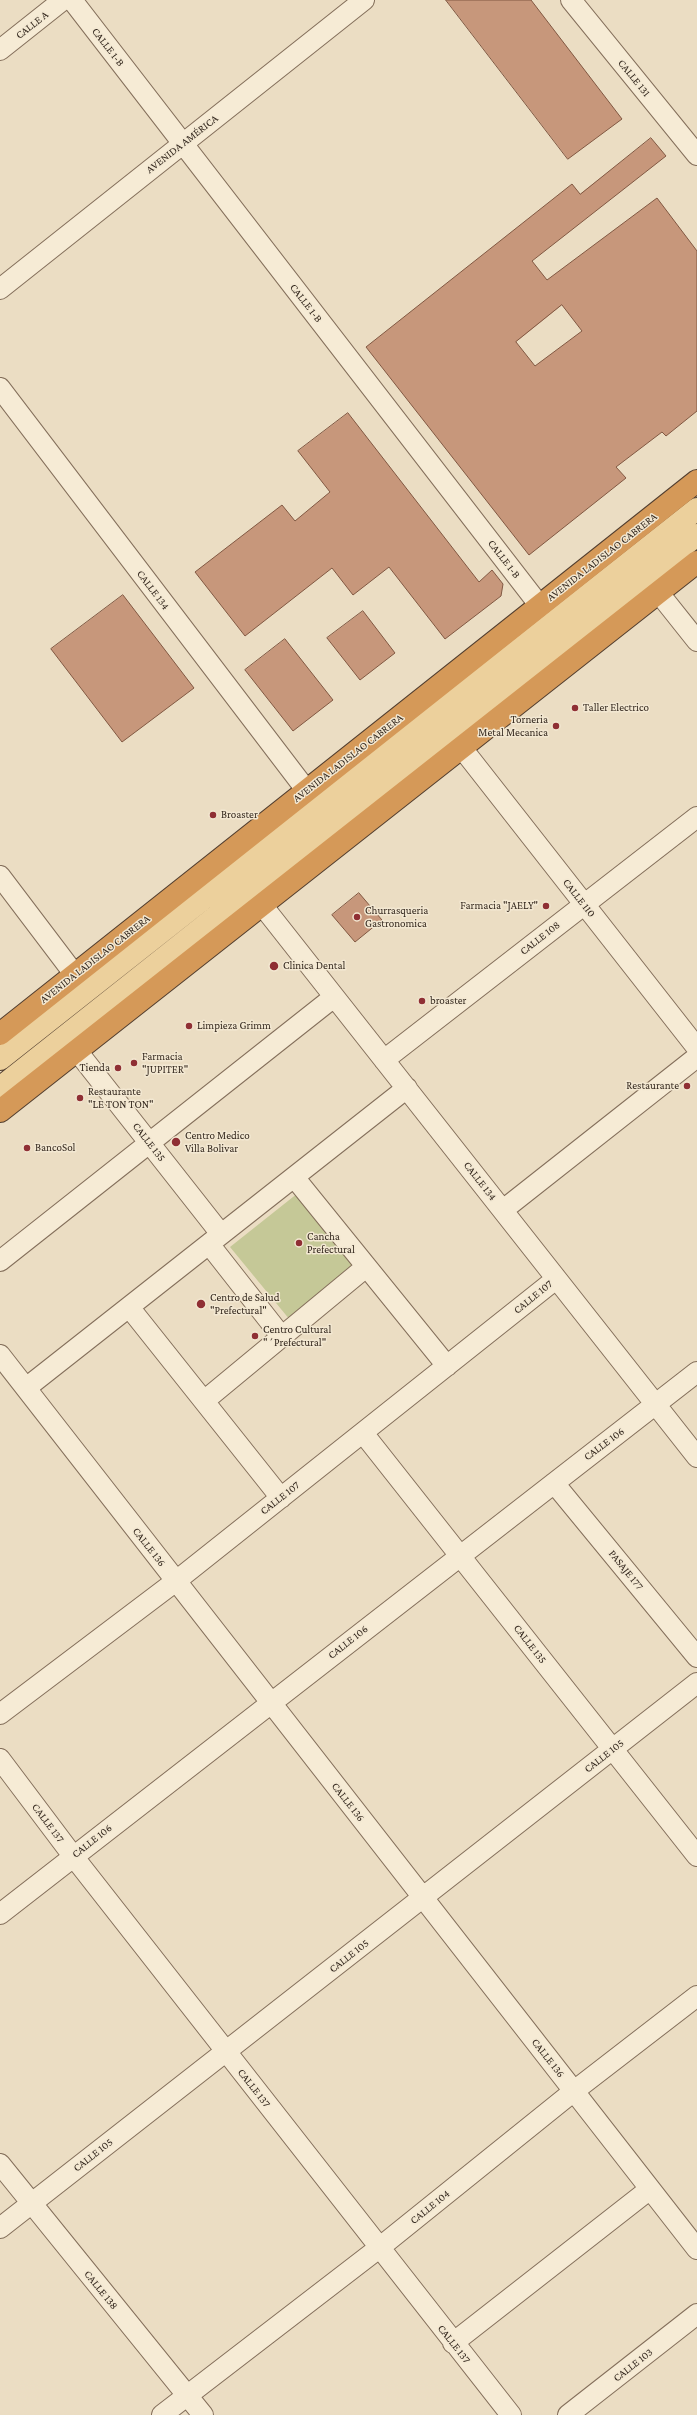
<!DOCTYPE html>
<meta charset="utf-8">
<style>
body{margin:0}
canvas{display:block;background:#ebddc3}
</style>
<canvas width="697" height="2415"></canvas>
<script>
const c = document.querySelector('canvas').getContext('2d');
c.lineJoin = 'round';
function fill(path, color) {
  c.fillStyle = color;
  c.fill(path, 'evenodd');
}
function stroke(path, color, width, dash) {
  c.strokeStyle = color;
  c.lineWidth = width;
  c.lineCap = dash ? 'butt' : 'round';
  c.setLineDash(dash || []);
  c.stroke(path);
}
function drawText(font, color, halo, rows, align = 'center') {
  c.font = font + ' "Crimson Pro",serif';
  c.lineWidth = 3;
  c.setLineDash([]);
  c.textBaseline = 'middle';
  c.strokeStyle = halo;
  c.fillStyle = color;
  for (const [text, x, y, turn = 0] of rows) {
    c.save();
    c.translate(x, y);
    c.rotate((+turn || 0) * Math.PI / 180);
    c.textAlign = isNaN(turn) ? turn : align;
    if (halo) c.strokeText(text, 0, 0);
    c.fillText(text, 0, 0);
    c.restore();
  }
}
fill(new Path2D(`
 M298,1193L358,1265L290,1320L230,1247Z`), '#c5c897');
const building = new Path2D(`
 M446,0H531L622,119L568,159Z
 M651,138L666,156L532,261L547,280L657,198L697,251V411L666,436L662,432L616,467L626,478L529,555L366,347L572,184L580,194ZM562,305L582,331L535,366L516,342Z
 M348,413L479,582L492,570L503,584L501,596L445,639L389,567L353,595L332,568L245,636L195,572L282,505L295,521L330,492L298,451Z
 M123,595L194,688L122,742L51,649Z
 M363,611L395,653L360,680L327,638Z
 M285,639L333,700L293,731L245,670Z
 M359,893L382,920L355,942L332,915Z`);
fill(building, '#c7977b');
stroke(building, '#815842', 1);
const minor = new Path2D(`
 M72,0L540,606
 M571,0L697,155
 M0,50L63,0
 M0,289L364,0
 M0,388L307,791
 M658,592L697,641
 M461,747L697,1048
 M0,876L75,975
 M262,905L697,1457
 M77,1051L221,1234
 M384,1060L697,817
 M294,1177L447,1366
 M503,1210L697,1057
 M209,1244L282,1337
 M0,1261L334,997
 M129,1307L281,1498
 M0,1355L697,2249
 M26,1388L407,1088
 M204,1401L366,1267
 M363,1433L697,1856
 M554,1483L697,1657
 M0,1714L176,1581L556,1279
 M0,1759L73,1856L511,2415
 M0,1914L697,1372
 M0,2164L203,2415
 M0,2228L697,1683
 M453,2343L650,2189
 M162,2415L379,2248L574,2091L697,1996
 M568,2415L697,2314`);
const major = new Path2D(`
 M0,1059L697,509
 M0,1088L697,535`);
const highway = new Path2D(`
 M0,1034L697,481
 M0,1111L697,562`);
stroke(minor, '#846f5b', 22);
stroke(major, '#523e2f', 24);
stroke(highway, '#523e2f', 24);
stroke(minor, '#f6ebd5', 20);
stroke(major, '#ecd09c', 22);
stroke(highway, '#d59958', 22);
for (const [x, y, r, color] of [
 [575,708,4,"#8f2f34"],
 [556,726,4,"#8f2f34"],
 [213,815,4,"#8f2f34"],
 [546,906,4,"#8f2f34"],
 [357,917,4,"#8f2f34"],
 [274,966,5,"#8f2f34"],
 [422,1001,4,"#8f2f34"],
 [189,1026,4,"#8f2f34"],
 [134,1063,4,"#8f2f34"],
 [118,1068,4,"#8f2f34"],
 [687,1086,4,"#8f2f34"],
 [80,1098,4,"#8f2f34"],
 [176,1142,5,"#8f2f34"],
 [27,1148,4,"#8f2f34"],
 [299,1243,4,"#8f2f34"],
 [201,1304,5,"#8f2f34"],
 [255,1336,4,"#8f2f34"]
]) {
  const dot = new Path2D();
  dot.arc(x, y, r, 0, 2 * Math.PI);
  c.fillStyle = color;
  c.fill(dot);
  stroke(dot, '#f3e8d2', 1.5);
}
drawText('11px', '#34281e', '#f3e8d2', [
 ["CALLE A",32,25,-38],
 ["CALLE 1-B",108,47,52],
 ["CALLE 131",634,78,51],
 ["AVENIDA AMÉRICA",182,144,-38],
 ["CALLE 1-B",306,303,52],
 ["AVENIDA LADISLAO CABRERA",602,557,-38],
 ["CALLE 1-B",504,559,52],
 ["CALLE 134",153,590,53],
 ["AVENIDA LADISLAO CABRERA",348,758,-38],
 ["CALLE 110",579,898,52],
 ["CALLE 108",540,938,-38],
 ["AVENIDA LADISLAO CABRERA",95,959,-38],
 ["CALLE 135",149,1142,52],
 ["CALLE 134",480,1181,52],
 ["CALLE 107",533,1297,-39],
 ["CALLE 106",604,1444,-37],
 ["CALLE 107",280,1498,-38],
 ["CALLE 136",149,1547,52],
 ["PASAJE 177",626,1570,51],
 ["CALLE 106",348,1642,-38],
 ["CALLE 135",530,1644,52],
 ["CALLE 105",604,1756,-38],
 ["CALLE 136",348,1802,52],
 ["CALLE 137",48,1823,53],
 ["CALLE 106",92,1841,-38],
 ["CALLE 105",349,1956,-38],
 ["CALLE 136",548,2058,52],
 ["CALLE 137",254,2088,52],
 ["CALLE 105",93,2155,-38],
 ["CALLE 104",430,2207,-39],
 ["CALLE 138",101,2290,51],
 ["CALLE 137",454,2344,52],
 ["CALLE 103",633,2365,-38]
]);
drawText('11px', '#34281e', '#f3e8d2', [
 ["Taller Electrico",583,708],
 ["Torneria",548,720,"right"],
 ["Metal Mecanica",548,733,"right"],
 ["Broaster",221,815],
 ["Farmacia \"JAELY\"",538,906,"right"],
 ["Churrasqueria",365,911],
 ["Gastronomica",365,924],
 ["Clinica Dental",283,966],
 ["broaster",430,1001],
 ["Limpieza Grimm",197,1026],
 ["Farmacia",142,1057],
 ["\"JUPITER\"",142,1070],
 ["Tienda",110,1068,"right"],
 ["Restaurante",679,1086,"right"],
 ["Restaurante",88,1092],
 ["\"LE TON TON\"",88,1105],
 ["Centro Medico",185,1136],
 ["Villa Bolivar",185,1149],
 ["BancoSol",35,1148],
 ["Cancha",307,1237],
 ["Prefectural",307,1250],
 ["Centro de Salud",210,1298],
 ["\"Prefectural\"",210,1311],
 ["Centro Cultural",263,1330],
 ["\"´Prefectural\"",263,1343]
], 'left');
</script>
